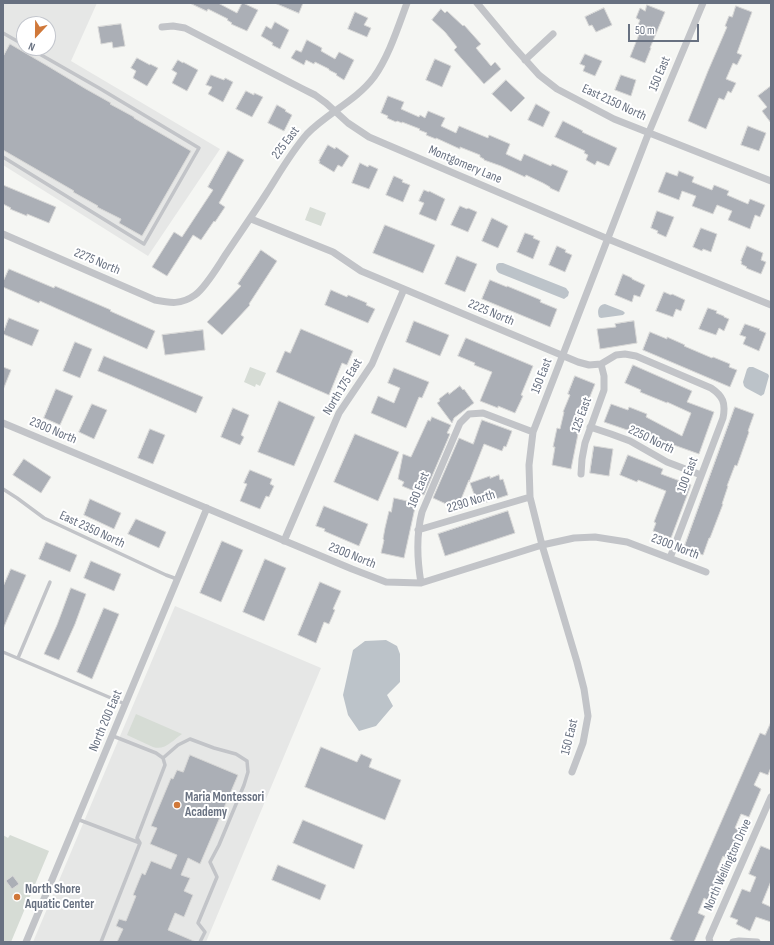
<!DOCTYPE html>
<style>
body{margin:0}
#map{position:relative;width:774px;height:945px;overflow:hidden;background:#f5f6f3;font-family:"Sofia Sans Condensed",sans-serif}
canvas{display:block}
.frame{position:absolute;inset:0;border:4px solid #687181;pointer-events:none}
.north{position:absolute;left:16px;top:16px;width:40px;height:40px;box-sizing:border-box;background:#fff;border:1px solid #c3c6cd;border-radius:50%;rotate:202deg;font-size:11px;font-weight:700;line-height:16px;text-align:center;color:#687181}
.north::after{content:'';display:block;margin:auto;width:14px;height:18px;background:#d07839;clip-path:polygon(50% 0,100% 100%,50% 72%,0 100%)}
.scale{position:absolute;left:628px;top:24px;width:71px;height:18px;box-sizing:border-box;border:2px solid #687181;border-top:0;padding-left:5px;font-size:12px;line-height:14px;white-space:nowrap;color:#687181;-webkit-text-stroke:3px #fff;paint-order:stroke}
</style>
<div id="map">
<canvas width="774" height="945"></canvas>
<div class="frame"></div>
<div class="north">N</div>
<div class="scale">50 m</div>
</div>
<script>
const c = document.querySelector('canvas').getContext('2d');
c.lineJoin = 'round';
function fill(path, color) {
  c.fillStyle = color;
  c.fill(path, 'evenodd');
}
function stroke(path, color, width, dash) {
  c.strokeStyle = color;
  c.lineWidth = width;
  c.lineCap = dash ? 'butt' : 'round';
  c.setLineDash(dash || []);
  c.stroke(path);
}
function drawText(font, color, halo, rows, align = 'center') {
  c.font = font + ' "Sofia Sans Condensed",sans-serif';
  c.lineWidth = 4;
  c.setLineDash([]);
  c.textBaseline = 'middle';
  c.strokeStyle = halo;
  c.fillStyle = color;
  for (const [text, x, y, turn = 0] of rows) {
    c.save();
    c.translate(x, y);
    c.rotate((+turn || 0) * Math.PI / 180);
    c.textAlign = isNaN(turn) ? turn : align;
    if (halo) c.strokeText(text, 0, 0);
    c.fillText(text, 0, 0);
    c.restore();
  }
}
fill(new Path2D(`
 M3,3H97L71,61L220,149L148,256L3,165ZM24,24H48V48H24Z
 M175,606L321,668L206,942H33Z`), '#e6e7e6');
fill(new Path2D(`
 M310,207L326,213L321,226L305,220Z
 M250,367L266,373L260,386L256,384L255,387L244,382Z
 M136,714L182,734C173,740 165,751 153,747L127,735Z
 M3,835L8,838L10,835L49,851L11,942H3Z`), '#d6dcd5');
fill(new Path2D(`
 M499,263H503L566,288L569,292L568,296L564,299L499,273C496,270 495,268 497,264Z
 M605,304L623,311L625,313L623,315L601,318L599,317C597,311 598,305 605,304Z
 M749,367H753L768,374L769,376L764,394L761,396L746,388L744,386L743,382L747,369Z
 M386,640L397,646L400,654V682L387,695L393,706L376,726L359,731L348,715L343,695L353,650L365,641Z`), '#bcc3c9');
const building = new Path2D(`
 M190,3H218L237,13L242,3H243L258,10L247,31L231,24L232,23L227,20L228,19L208,9L207,11Z
 M275,3H303L299,13Z
 M647,5L665,12L650,48H651L645,63L630,57L640,32L636,30L640,20L636,18L640,8L645,11Z
 M736,6L752,12L737,53L742,55L737,65L733,63L726,79L736,83L731,93L728,91L724,100L719,98L706,129L688,121L708,71L727,27L725,26L729,16L732,17Z
 M604,8L612,25L596,32L592,25L589,26L585,17Z
 M441,9L445,13L447,11L463,26L464,25L481,44L476,48L491,66L495,62L501,69L484,84L454,50L457,47L445,32L432,20Z
 M355,12L368,18L364,25L371,28L367,37L348,29Z
 M275,22L289,30L280,49L272,45L273,43L261,36L266,26L271,29Z
 M121,24L125,46L113,48L112,42L101,44L98,27Z
 M307,40L322,48L321,51L335,59L339,52L354,60L344,80L336,75L337,74L329,70V69L315,62L314,64L306,60L304,65L291,58L296,50L301,52Z
 M10,44L46,65L86,89L111,103L110,104L134,117V118L191,151L142,236L119,223L121,219L97,207L98,206L73,192L74,191L3,150V57Z
 M585,54L602,61L595,76L583,71L585,66L580,64Z
 M137,58L150,65V64L158,68L147,86L133,78L136,71L131,68Z
 M435,59L451,66L442,87L426,80Z
 M178,60L183,63V62L198,70L187,91L172,83L177,73L172,70Z
 M211,75L224,80L225,78L233,82L223,102L208,94L212,87L206,85Z
 M621,75L636,80L631,96L615,90Z
 M506,80L525,98L511,112L492,94Z
 M771,86V123L762,111L767,107L758,96Z
 M246,91L254,95V93L263,97L252,117L236,109Z
 M388,96L404,102L401,109L419,117L420,115L425,118L428,111L445,118L441,126L456,133L459,126L488,138L489,135L510,144L506,154L521,161L524,154L551,166L552,164L568,171L559,192L550,188V187L543,183L526,175L525,177L501,166L484,160V159L480,157V155L460,147V149L436,138V139L426,135L427,133L419,130L420,129L402,122V123L397,121L396,122L387,118L388,116L381,113Z
 M536,104L550,112L543,127L528,120Z
 M277,105L286,110L285,111L292,115L284,131L268,123Z
 M563,121L583,131L582,132L617,148L609,166L597,161L595,165L586,160L588,155L584,153L585,151L555,137Z
 M748,126L766,133L759,151L741,145Z
 M328,145L335,149L336,147L349,156L342,167L338,165L334,172L319,163L320,161H319Z
 M228,151L244,160L219,203L225,207L215,222L214,221L201,240L193,235L167,276L152,267L174,232L182,237L213,190L208,187Z
 M360,163L368,167L369,165L378,169L369,189L352,183Z
 M679,171L694,177L692,182L712,190L714,185L729,191L727,195L748,204L750,199L765,205L760,217L755,215L750,229L728,220L732,211L717,205L713,214L692,206L696,196L682,191L679,200L658,192L666,172L677,176Z
 M394,176L403,180L402,182L410,185L403,202L386,195Z
 M3,185L56,207L49,223L27,214V216L10,209L11,208L3,204Z
 M424,190L429,192V191L445,199L436,221L419,214L424,203L419,201Z
 M460,206L467,209L468,208L477,212L468,232L451,225Z
 M657,211L674,217L666,237L657,233L658,231L651,228Z
 M492,218L508,226L498,248L482,241Z
 M385,225L435,245L423,273L373,253Z
 M701,228L717,234L711,252L703,249L702,251L693,247Z
 M525,233L534,236L533,238L540,241L533,259L517,252Z
 M557,246L566,250L565,252L572,255L565,272L549,265Z
 M747,246L763,253L761,260L766,262L761,274L746,268L747,267L741,264L742,262L741,261Z
 M261,250L277,261L249,304L250,305L222,335L207,322L241,286L238,284Z
 M457,256L477,264L465,292L445,284Z
 M9,269L54,288L55,286L111,310L110,311L155,331L147,349L40,301L39,303L3,287V282Z
 M623,274L632,278V279L645,285L640,297L634,295L632,302L615,295Z
 M490,280L507,287V286L541,300L540,302L557,309L550,327L482,299Z
 M331,290L347,297L348,295L367,303L366,305L375,309L368,323L325,305Z
 M664,292L671,295L672,294L685,300L681,311L676,309L673,317L656,311Z
 M708,308L717,311L716,313L724,316V317L729,319L724,331L719,328L716,335L699,329Z
 M9,318L39,330L32,346L3,334Z
 M414,321L449,335L440,356L406,342Z
 M634,321L637,343L600,349L597,329L616,327L615,324Z
 M745,324L760,329L759,330L766,333L759,351L743,344L746,337L740,335Z
 M301,329L353,351L347,365L342,363L329,395L276,372L285,351L290,353Z
 M203,330L205,350L165,355L162,335Z
 M650,332L667,339V337L685,345L684,346L712,358L713,357L730,364L729,367L737,370L730,387L643,350Z
 M466,338L533,366L521,395L523,396L515,413L498,406V408L480,401L492,372L474,365L475,363L458,356Z
 M75,342L92,349L80,378L63,371Z
 M104,356L203,397L196,413L127,383L98,371Z
 M633,365L692,391L687,402L714,412L699,454L671,444L667,450L636,433L604,422L611,404L628,410L629,407L647,414L646,417L682,436L691,413L667,402V403L640,392L641,390L625,383Z
 M3,367L11,370L3,390Z
 M394,368L429,382L422,398L419,397L406,428L371,413L378,396L394,403L400,388L388,383Z
 M575,376L595,384L581,419L571,469L552,465L555,447H553L557,428L560,429L564,412H563L570,395L568,394Z
 M460,386L463,390L464,389L474,403L454,418L452,423L437,403L440,401L439,399L448,392L449,394Z
 M56,389L73,396L60,425L44,418Z
 M279,401L315,417L294,466L258,452Z
 M92,404L107,410L94,439L79,432Z
 M735,407L754,414L748,431L749,432L737,466L735,465L727,486H728L722,504H723L710,538H709L703,555L684,548Z
 M233,408L249,415L241,435L244,437L240,445L221,437Z
 M432,417L451,425L447,433L450,434L424,495L402,486L404,482L398,479L403,454L411,457L428,420L430,421Z
 M482,420L512,431L506,447L504,446L502,451L484,444L469,482V480L459,504H457L455,508L433,498L459,438L473,444Z
 M150,429L165,435L153,464L138,458Z
 M355,434L399,452L378,501L334,482Z
 M594,446L613,449L609,476L590,473Z
 M628,455L663,469L661,474L691,485L671,538L653,531L656,523L654,522L666,491L638,480L637,482L620,475Z
 M24,459L51,477L41,493L13,475Z
 M250,470L272,479L270,484L274,486L269,497L266,496L260,509L240,501L247,484L244,483Z
 M499,475L500,480L503,479L508,495L478,505L470,483L490,476V478Z
 M394,498L416,503L404,558L381,553L384,540L383,539L385,528L389,511L391,512Z
 M90,499L121,513L114,529L84,515Z
 M324,506L368,524L359,546L324,531L325,529L316,526Z
 M508,511L515,533L445,556L438,534Z
 M136,519L166,532L159,548L128,534Z
 M222,541L243,550L221,602L200,593Z
 M46,542L77,555L70,572L39,559Z
 M265,559L286,568L264,621L243,612Z
 M91,561L121,574L114,591L84,578Z
 M11,569L26,575L3,629V587Z
 M320,582L341,591L333,609L335,610L329,624L324,622L316,643L298,635Z
 M71,588L86,594L75,624L59,660L44,654L57,625Z
 M104,608L119,614L92,679L77,672Z
 M771,722V767L768,775L760,772L754,785L761,789L749,817L741,814L735,828L743,831L730,859L723,856L717,870L724,874L711,902L704,898L698,913L705,916L694,942H676L670,939L760,733L765,735Z
 M321,747L357,762L361,754L372,759L369,767L401,780L385,820L305,787Z
 M190,755L238,775L200,864L188,858L181,875L190,878L184,891L193,895L184,917L175,913L168,930L196,942H117L123,929L116,926L119,919L126,921L136,896L133,895L142,873L145,875L151,861L171,869L177,855L150,844L157,828L151,826L171,778L173,779L177,770L183,772Z
 M303,820L363,845L354,869L293,843Z
 M761,846L771,850V881L762,903L771,907V922L756,917L750,931L736,924L738,920L730,917L742,889L750,892L756,877L749,874Z
 M278,865L326,885L320,900L272,880Z
 M13,876L19,884L12,889L6,881Z`);
fill(building, '#abafb6');
stroke(building, '#d7d7d6', 1);
stroke(new Path2D(`
 M3,33L24,45
 M3,157L144,244L199,148L99,88L29,48
 M3,489L17,498L44,518L166,575L177,579
 M3,652L125,704
 M18,658L50,582
 M163,758L178,745L190,739L214,748L236,754L247,761L248,772L244,785L219,845L210,862L217,877L198,923L205,932L200,942
 M77,819L140,843
 M101,942L140,843L137,838L165,765L163,758L156,753L113,736`), '#c2c4c8', 3.5);
stroke(new Path2D(`
 M477,3L512,45L539,75L557,89L614,119L771,181
 M162,27L173,26L185,28L303,89L315,95L326,103L348,123L369,137L608,239L771,305
 M525,60L553,34
 M251,219L333,252L361,271L578,362L589,365L601,364L616,355L625,354L636,356L711,388C723,396 726,403 723,418L670,558
 M3,234L155,300C170,303 181,305 195,295C206,287 218,266 226,254C240,233 254,213 268,191C280,172 292,151 307,134C327,113 356,101 374,77C389,56 398,27 407,3
 M3,423L352,569L386,582L421,583L542,545L574,538L595,537L627,542L706,572
 M590,427L611,434L630,441L667,462L701,475
 M581,474L582,459L585,443L604,390V376L601,364
 M418,530L530,497
 M284,541L339,413L372,364L380,345L404,289
 M421,583C417,559 416,535 422,512L460,423L469,414L483,413L533,432
 M572,772L583,743L588,716L584,689L577,662L542,545L530,497L529,465L533,432L649,132L703,3
 M26,942L207,508
 M710,942L709,938L771,797
 M733,942L739,941L757,942`), '#c2c4c8', 7);
for (const [x, y, r, color] of [
 [177,805,4,"#d07839"],
 [17,897,4,"#d07839"]
]) {
  const dot = new Path2D();
  dot.arc(x, y, r, 0, 2 * Math.PI);
  c.fillStyle = color;
  c.fill(dot);
  stroke(dot, '#fff', 1.5);
}
drawText('13px', '#687181', '#fff', [
 ["150 East",660,74,-67],
 ["East 2150 North",614,103,25],
 ["225 East",286,143,-53],
 ["Montgomery Lane",465,165,23],
 ["2275 North",97,262,23],
 ["2225 North",491,313,23],
 ["150 East",542,376,-69],
 ["North 175 East",343,387,-59],
 ["125 East",582,415,-70],
 ["2300 North",53,431,23],
 ["2250 North",651,440,26],
 ["100 East",688,475,-69],
 ["160 East",419,490,-68],
 ["2290 North",471,502,-17],
 ["East 2350 North",92,530,25],
 ["2300 North",675,547,21],
 ["2300 North",352,556,22],
 ["North 200 East",106,721,-67],
 ["150 East",570,737,-76],
 ["North Wellington Drive",728,865,-66]
]);
drawText('bold 13px', '#687181', '#fff', [
 ["Maria Montessori",185,798],
 ["Academy",185,813],
 ["North Shore",25,890],
 ["Aquatic Center",25,905]
], 'left');
</script>
